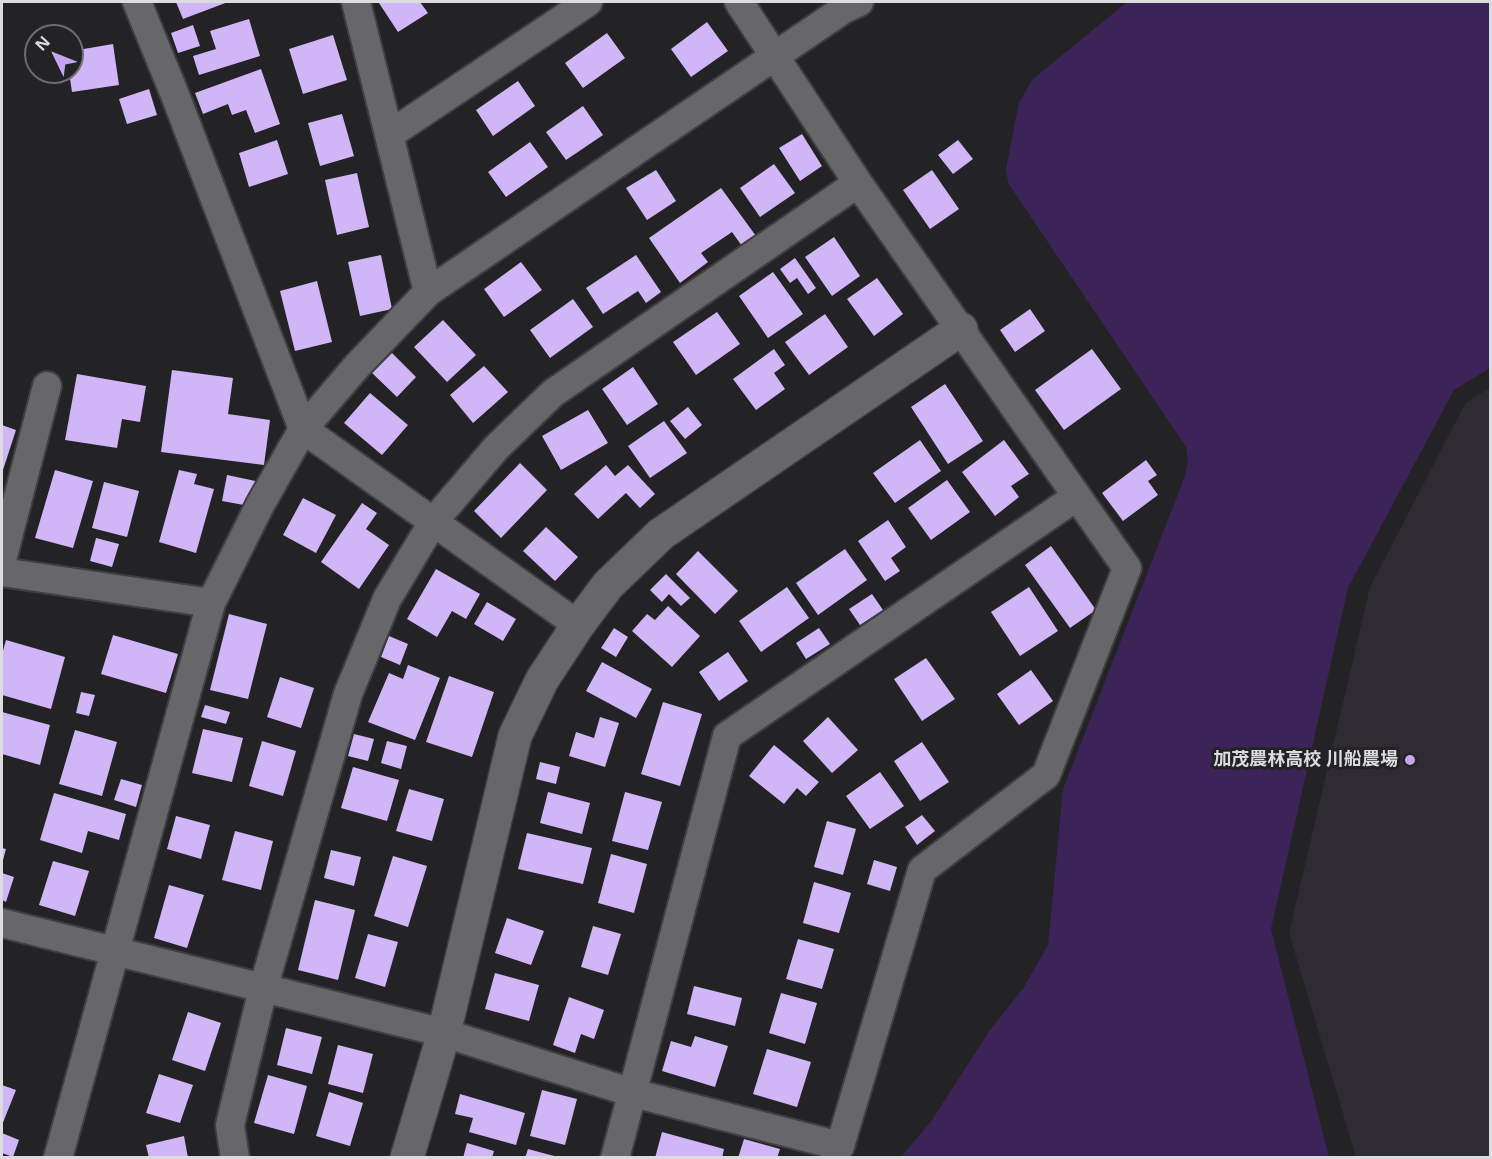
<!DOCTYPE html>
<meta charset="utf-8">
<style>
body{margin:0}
#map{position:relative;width:1492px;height:1159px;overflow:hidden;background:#232225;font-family:"Noto Sans",sans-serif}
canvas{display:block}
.frame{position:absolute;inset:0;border:3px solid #dcdbdd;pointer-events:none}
.north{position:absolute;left:24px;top:24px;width:60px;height:60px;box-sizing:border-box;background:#232225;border:2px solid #6d6c6f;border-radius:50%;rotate:313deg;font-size:16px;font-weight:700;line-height:24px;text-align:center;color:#dcdbdd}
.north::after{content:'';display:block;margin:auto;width:21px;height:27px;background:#c5a6f0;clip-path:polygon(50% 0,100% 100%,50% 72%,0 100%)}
</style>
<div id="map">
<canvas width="1492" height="1159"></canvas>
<div class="frame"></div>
<div class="north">N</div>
</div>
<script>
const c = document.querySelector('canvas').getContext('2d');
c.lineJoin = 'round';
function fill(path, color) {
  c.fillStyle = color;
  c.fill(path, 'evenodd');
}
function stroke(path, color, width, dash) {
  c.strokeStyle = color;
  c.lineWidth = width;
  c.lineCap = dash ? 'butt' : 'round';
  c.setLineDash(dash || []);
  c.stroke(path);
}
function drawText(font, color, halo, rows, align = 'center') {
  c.font = font + ' "Noto Sans","Noto Sans JP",sans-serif';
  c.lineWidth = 6;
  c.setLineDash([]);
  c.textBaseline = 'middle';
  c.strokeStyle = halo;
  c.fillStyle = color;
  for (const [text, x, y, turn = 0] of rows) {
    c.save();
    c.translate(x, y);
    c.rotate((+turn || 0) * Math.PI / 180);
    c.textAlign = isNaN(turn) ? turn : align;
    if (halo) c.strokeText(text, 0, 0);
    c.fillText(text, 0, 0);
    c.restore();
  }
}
fill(new Path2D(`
 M1490,388V1157H1356L1289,933L1370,587L1466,402Z`), '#2e2b33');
fill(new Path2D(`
 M1127,2H1490V368L1454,390L1348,588L1271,929L1329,1157H901L932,1120L990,1030L1024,987L1048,945L1063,789L1185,476L1188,461L1186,447L1008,183L1006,169L1019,102L1033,79Z`), '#3c2358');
fill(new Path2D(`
 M176,2H228L183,19Z
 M381,2H420L428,13L398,32L379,3Z
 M249,19L260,56L199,75L193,56L216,49L210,31Z
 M707,22L728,51L691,77L671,49Z
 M193,25L200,46L178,53L171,33Z
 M607,33L625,58L583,88L565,63Z
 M333,35L347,80L303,94L289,49Z
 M113,44L119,85L72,92L69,72H72V51Z
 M261,69L280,124L255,133L246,110L232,115L228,104L203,114L195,93Z
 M518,81L535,106L493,136L476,110Z
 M149,89L157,115L127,124L119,99Z
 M583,106L603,135L566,160L546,132Z
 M342,114L354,156L320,166L308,123Z
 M802,134L822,166L800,181L779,148Z
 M277,140L288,174L249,187L239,153Z
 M958,140L973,159L953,174L938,155Z
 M530,142L548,167L506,197L488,172Z
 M774,164L795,193L760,217L740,188Z
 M656,170L676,201L647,220L626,188Z
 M932,170L959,209L930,229L903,190Z
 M357,173L369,227L337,235L325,180Z
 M721,188L756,236L742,246L732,232L701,253L708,262L680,283L649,238Z
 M834,237L860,276L832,296L805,257Z
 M381,255L392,309L360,316L348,262Z
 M636,255L661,292L646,303L638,291L603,314L586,288Z
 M795,258L816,288L808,294L797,278L790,283L780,269Z
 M521,262L542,290L504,317L484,289Z
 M773,272L803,314L768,338L739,296Z
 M877,278L903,314L874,336L847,299Z
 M317,281L332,342L295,351L280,291Z
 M573,299L593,327L550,358L530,330Z
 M1030,309L1045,331L1015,352L1000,330Z
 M717,312L740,344L696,375L673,342Z
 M825,314L848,347L809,375L785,342Z
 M443,320L476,355L447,382L414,347Z
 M774,349L785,365L774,373L785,389L756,410L733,379Z
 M1092,349L1121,389L1064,430L1035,390Z
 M392,353L416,377L397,397L372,373Z
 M484,366L508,392L473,423L450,395Z
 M633,367L658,404L627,425L602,389Z
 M172,370L233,378L228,414L270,420L264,465L161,452Z
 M77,374L146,386L140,422L122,419L117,448L65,440Z
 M945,384L983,441L948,464L911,407Z
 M370,393L408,425L382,455L344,423Z
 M688,407L702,425L685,439L670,421Z
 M588,410L608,443L561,470L542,436Z
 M664,421L687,453L650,478L628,446Z
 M2,425L16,430L2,473Z
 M920,440L941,471L895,503L873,473Z
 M1004,440L1029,474L1011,486L1019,497L995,516L962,472Z
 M1146,460L1157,475L1148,481L1158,495L1123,521L1102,493Z
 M520,463L547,490L501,538L474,511Z
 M606,465L615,476L628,465L655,494L640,508L626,493L598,519L574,494Z
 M55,470L93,481L73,548L35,538Z
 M179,470L197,474L194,484L214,489L196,553L159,542Z
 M227,475L260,482L244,505L222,501Z
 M947,480L970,512L931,540L908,508Z
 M104,482L139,491L127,537L92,528Z
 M303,498L336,515L316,553L283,535Z
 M362,503L377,513L366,529L389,545L359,589L321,562Z
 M888,520L906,547L891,558L900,571L885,581L858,541Z
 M546,527L578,557L555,581L523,551Z
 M96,538L119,544L112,567L90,561Z
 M1051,546L1096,610L1070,628L1025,565Z
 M845,549L867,580L818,615L796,583Z
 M698,551L738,591L715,614L676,574Z
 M436,569L480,594L466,619L452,611L437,637L407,619Z
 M666,574L690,598L681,606L669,594L662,602L650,590Z
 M787,587L809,618L761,652L739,621Z
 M1029,587L1058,631L1020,656L991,612Z
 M872,594L883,610L860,625L849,609Z
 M487,602L516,619L503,641L474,624Z
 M668,606L700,636L672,667L632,631L647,614L655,620Z
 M229,614L267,624L248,699L210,690Z
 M614,628L628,637L616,657L601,648Z
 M819,628L830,644L806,659L796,643Z
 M113,635L178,654L166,693L101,674Z
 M389,636L408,644L400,665L381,657Z
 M6,640L65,657L51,709L2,695V654Z
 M728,652L748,681L719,701L699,672Z
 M926,658L955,699L922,721L894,679Z
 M602,662L652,689L636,718L586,691Z
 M408,665L440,678L415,740L368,722L389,673L403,679Z
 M1031,670L1053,701L1019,725L997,694Z
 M449,676L494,692L472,757L426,742Z
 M280,677L314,688L301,728L267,717Z
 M81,692L95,695L89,716L76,713Z
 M663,702L702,714L680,786L641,774Z
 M205,705L230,712L226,724L201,717Z
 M2,712L50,725L40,765L2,754Z
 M600,717L619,723L605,767L569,756L576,732L594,738Z
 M828,717L858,750L832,773L803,741Z
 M203,729L243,738L232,782L192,773Z
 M75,730L117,742L102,796L59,784Z
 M354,734L374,739L368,761L348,756Z
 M262,741L296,751L283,796L249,786Z
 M387,741L407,746L401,769L381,763Z
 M922,742L949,782L920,801L894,761Z
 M774,745L819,782L806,796L797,788L784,804L749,776Z
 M540,762L560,767L556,784L536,779Z
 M353,767L399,780L387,821L341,808Z
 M880,772L904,806L870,829L846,796Z
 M121,779L142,785L136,807L114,800Z
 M409,789L444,799L432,841L396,831Z
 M548,792L590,803L582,834L540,823Z
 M625,792L662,802L648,850L612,841Z
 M54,793L126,814L119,840L88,831L82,853L40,840Z
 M922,815L935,831L917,845L905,827Z
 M176,816L210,825L201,859L167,849Z
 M827,821L856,829L843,875L814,867Z
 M235,831L273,841L261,890L222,880Z
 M527,833L592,848L583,884L518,869Z
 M2,848L6,849L2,864Z
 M331,850L361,857L354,886L324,878Z
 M611,854L647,864L634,913L598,903Z
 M393,856L427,866L408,927L374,916Z
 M874,860L897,867L890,891L867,884Z
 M53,861L89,871L75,916L39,905Z
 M2,873L14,877L6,902L2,900Z
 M814,882L851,893L839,933L803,923Z
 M169,885L204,895L187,948L154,938Z
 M315,900L355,910L338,980L298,970Z
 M507,918L544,931L531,965L495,953Z
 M593,926L621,934L608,975L581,967Z
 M368,934L398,942L385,987L355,978Z
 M798,939L834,949L822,989L786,979Z
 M495,973L539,985L529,1021L485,1009Z
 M694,986L742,998L735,1026L687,1014Z
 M781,993L817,1003L805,1044L769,1033Z
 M569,997L604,1010L594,1039L581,1034L575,1053L553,1045Z
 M188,1012L221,1023L205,1071L172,1060Z
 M286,1028L322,1037L312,1074L277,1065Z
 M695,1036L728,1046L715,1087L662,1071L671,1041L691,1047Z
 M338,1045L373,1054L363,1093L328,1084Z
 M767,1049L811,1062L797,1107L753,1094Z
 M159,1074L193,1085L180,1123L146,1113Z
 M268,1075L307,1086L294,1134L254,1123Z
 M2,1085L16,1090L2,1125Z
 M542,1090L577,1099L565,1145L530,1136Z
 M329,1092L363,1103L350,1146L316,1136Z
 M460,1094L525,1113L516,1145L469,1132L473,1118L455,1114Z
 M662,1132L724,1149L722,1158H655Z
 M2,1133L19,1140L13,1157L2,1153Z
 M184,1136L188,1158H149L146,1145Z
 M744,1139L780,1149L777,1158H738Z
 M467,1143L494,1151L492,1158H463Z
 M528,1149L558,1157V1158H525Z`), '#d0b6f6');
const minor = new Path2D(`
 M137,2L175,95L303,429L578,625
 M356,2L428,292
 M389,135L588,2
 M2,560L47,386
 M2,572L211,603
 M2,923L444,1033L633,1093L840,1146L922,870L1046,775L1127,568L858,183L739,2
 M58,1158L211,603L260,505L303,429L357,366L428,292L844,9L859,2
 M235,1158L230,1125L263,989L348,694L387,599L433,522L496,448L553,393L858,183
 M615,1158L727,736L1076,497`);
const tertiary = new Path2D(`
 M407,1158L444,1033L515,736L542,680L578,625L608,585L661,534L961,329`);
stroke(minor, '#3f3e40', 32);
stroke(tertiary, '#3f3e40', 36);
stroke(minor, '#676669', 28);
stroke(tertiary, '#676669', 33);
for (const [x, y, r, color] of [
 [1410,760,6,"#c5a6f0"]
]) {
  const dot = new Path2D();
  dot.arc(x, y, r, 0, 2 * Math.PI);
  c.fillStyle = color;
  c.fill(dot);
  stroke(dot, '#232225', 2);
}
drawText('bold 18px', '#dcdbdd', '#232225', [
 ["加茂農林高校 川船農場",1398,760]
], 'right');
</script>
